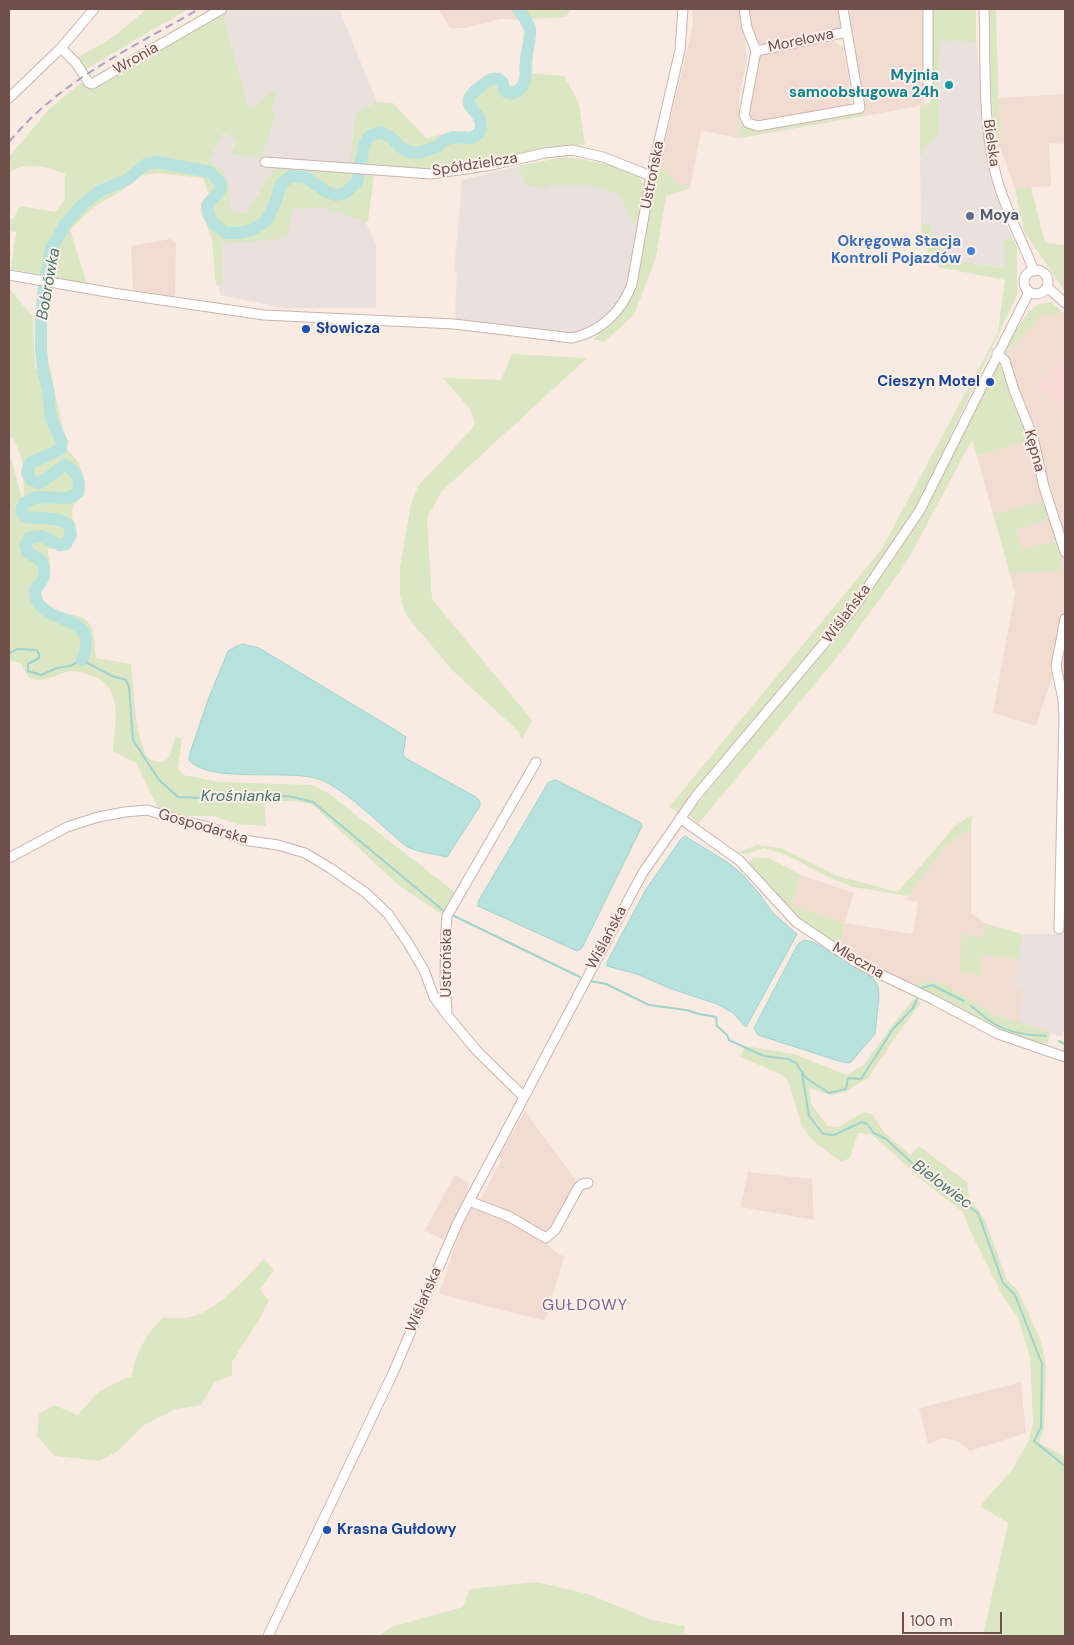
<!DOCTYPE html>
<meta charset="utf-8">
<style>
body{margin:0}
#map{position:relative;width:1074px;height:1645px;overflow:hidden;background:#faebe2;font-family:"DM Sans",sans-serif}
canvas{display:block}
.frame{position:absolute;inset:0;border:10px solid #704e4a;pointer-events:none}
.scale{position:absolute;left:902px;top:1612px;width:100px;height:22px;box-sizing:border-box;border:2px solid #704e4a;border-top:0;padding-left:6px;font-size:15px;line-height:18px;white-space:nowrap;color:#704e4a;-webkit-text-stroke:4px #fef0e8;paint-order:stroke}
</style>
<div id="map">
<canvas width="1074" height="1645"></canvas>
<div class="frame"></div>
<div class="scale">100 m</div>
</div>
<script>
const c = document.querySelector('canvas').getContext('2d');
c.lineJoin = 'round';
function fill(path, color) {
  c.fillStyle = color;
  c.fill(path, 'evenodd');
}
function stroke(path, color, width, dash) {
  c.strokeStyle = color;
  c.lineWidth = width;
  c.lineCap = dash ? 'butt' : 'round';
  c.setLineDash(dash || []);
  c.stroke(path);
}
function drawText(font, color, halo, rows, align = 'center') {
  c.font = font + ' "DM Sans",sans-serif';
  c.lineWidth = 4;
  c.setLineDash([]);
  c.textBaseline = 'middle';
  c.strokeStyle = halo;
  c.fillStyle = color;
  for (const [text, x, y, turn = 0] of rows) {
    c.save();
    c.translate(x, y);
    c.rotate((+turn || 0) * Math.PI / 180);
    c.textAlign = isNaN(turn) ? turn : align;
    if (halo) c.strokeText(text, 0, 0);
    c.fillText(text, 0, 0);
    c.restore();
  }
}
fill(new Path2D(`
 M438,9H513L519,20L501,19L465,28H450Z
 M692,9H740L747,58L739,97L740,138L701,131L690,188L679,184L659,166L688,46L693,24Z
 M749,9H838L841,30L762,44L755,40Z
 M847,9H923L924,105L865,116Z
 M834,41L843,47L852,100L847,107L754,123L747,116L760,55Z
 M1065,94V144L1049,143L1051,186L1031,187L1015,189L1000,147L998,98Z
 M170,239L176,242L175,296L133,290L131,246Z
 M1043,314H1065V360L1039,385L1065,410V693L1054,671L1036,726L993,713L1015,593L1010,574L1063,571L1056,541L1022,550L1016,529L1044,502L993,514L977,456L1036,438L1005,355Z
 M971,830V913L987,924L981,955L1019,959L1015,986L1023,987L1019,1021L997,1016L943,983L929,981L912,984L861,959L841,946L844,923L791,905L801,875L854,893L844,923L913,934L918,902L906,900L946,845Z
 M525,1111L577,1182L551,1231L544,1234L479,1202L502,1159L499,1157Z
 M748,1172L812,1179L814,1220L741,1207Z
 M455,1175L468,1182V1193L443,1240L425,1230Z
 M475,1206L503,1217L534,1233L552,1249L564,1257L545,1321L439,1294L461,1228L467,1214Z
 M1021,1382L1026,1433L970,1451L958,1441L943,1438L928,1444L919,1408Z`), '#f2dbd1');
fill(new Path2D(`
 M1065,360V410L1039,385Z`), '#fad8d6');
fill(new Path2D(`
 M222,9H339L377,102L356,113L348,172L275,166L246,214L231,211L229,189L207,161L223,133L237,140L230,154L275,114L248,107Z
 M940,41L976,42L990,178L1011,236L1004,240L1006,269L949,259L936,242L929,222L921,226L920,158L927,145L938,134Z
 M518,166L525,185L546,189L547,185H588L619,194L633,224H638L630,280L620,302L593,326L571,334L456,319L455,311L457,272L454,271L462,180Z
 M295,195L356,202L376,244V308H284L220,295L218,279L219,241H261Z
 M1064,920H1065V1025L1062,1037L1019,1021L1023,987L1015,986L1022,934H1064Z`), '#eae0dd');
fill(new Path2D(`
 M147,9H188L83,71L77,58L113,37Z
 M210,9H222L248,107H255L272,90L277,92L271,112L276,114L261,158L230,154L237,140L223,133L208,161L223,170L229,189L231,211L246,214L275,166L374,175L368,222L323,208L292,209L288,235L279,239L222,244L223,284L216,285L212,240L203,215V205L208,193L203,178L157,173L140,176L124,189L94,207L70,230L87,284L11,269L16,232L9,231V220L13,219L20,206L55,212L65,200V174C46,166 27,162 9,172V157L50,108L80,84Z
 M513,9H571L566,17L530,19L534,34L532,73L564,76L579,103L585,145L551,147L446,168L429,169L349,163L356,113L377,102L393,103L426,138L454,132H473L477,129V121L471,114L465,98L467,91L482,78L496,73L503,75L508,85L514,86L520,83L524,31Z
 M931,9H976V42L940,41L938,134L927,145L920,158V106L930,103Z
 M990,9H996L1000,147L995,148L991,89Z
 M864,109L865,116L740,138L739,121L755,129Z
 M564,157C584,159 621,165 637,176C640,178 642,182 644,185L638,224H633L619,194L588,185H547L546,189L525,185L518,166Z
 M659,166L679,184L690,188L666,196L656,257L634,315L604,342L593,339L620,315L635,290Z
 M1031,187L1045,243L1065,245V292L1024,231L1015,189Z
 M929,222L936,242L949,259L1005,269L1004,240L1011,236L1017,246V295L916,509L849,605L679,813L669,807L881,550L998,332L1005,280L938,267C926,255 924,242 921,226Z
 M9,288L33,317L35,369L50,368L67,449L79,463L85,485L84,495L73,506L72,515L76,538C69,549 61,549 48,549C48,556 50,561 50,567C50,576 44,583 39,591C45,623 81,606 91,626C95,635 95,649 96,658L131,664C133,683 136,748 150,759C154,762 160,762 165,761L170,756L175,737L182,738L178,769L183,775L220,782L312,785L328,793L456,893L444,916L397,884L312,804L292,801H264L266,826L236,824L214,816H185L158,808L136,763L113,751C115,722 125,685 89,675C83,673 75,670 70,671C51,675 50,683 29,678L21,664L13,661L9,663V457L11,458L22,498L24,495L22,459L13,438L9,437Z
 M1051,302L1065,314H1043L1005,355L1002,350L1029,312L1038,304Z
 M512,354L587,358L441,492L427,518L432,599L532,720L522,740L519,732L452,670L406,615L400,596V567L411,504L418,486L471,430L475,422L470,409L443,378L501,380Z
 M998,360L1008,389L1029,440L977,456L972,440L906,563L839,655L698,824L689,814L860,607L915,524L939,482Z
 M1044,501L1050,519L1016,530L1022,549L1056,541L1063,571L1010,574L993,514Z
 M972,815L971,830L946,845L909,896L853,887L830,878L787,855L764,848L747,854L737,853L757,845L781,848L837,876L898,892L956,825Z
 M753,858H769L801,875L791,905L844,923L841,946L796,917L754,871L749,863Z
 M987,924L1022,934L1019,959L982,955L981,975L960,972L962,934L983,938Z
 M929,981L943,983L997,1016L1019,1021L1051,1033L1047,1045C998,1036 955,1008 912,984Z
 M914,998L921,1003L899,1032L868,1078L845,1092L830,1095L810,1088L811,1104L828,1126L839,1127L863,1112L872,1114L884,1132L910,1155L919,1146L967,1182L969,1197L985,1220L1007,1280L1018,1291L1041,1341L1046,1366L1044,1429L1039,1443L1065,1457V1636H983L1008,1523L980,1506L1012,1470L1029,1440L1033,1423L1030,1357L1018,1318L1002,1295L970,1231L963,1212L928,1185L871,1134L858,1133L850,1158L841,1162L812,1140L802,1126L788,1081L783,1075L740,1057L745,1046L794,1054L847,1075L864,1065L890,1028Z
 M264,1259L274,1270L260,1289L269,1301L259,1320L232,1362V1375L214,1383L201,1405L176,1409L144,1425L118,1451L99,1461L55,1456L37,1436L39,1414L54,1405L78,1415L97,1393L117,1382L132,1376C134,1354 147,1334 162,1318C171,1318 182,1319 190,1317C216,1312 246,1277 264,1259Z
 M537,1582L588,1594L652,1620L685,1626L683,1636H378L391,1627L463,1607L469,1589Z`), '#dae7c2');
const water = new Path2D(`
 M243,644L259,648L397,731L406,737L403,754L405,758L476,797L480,801V806L447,857C435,854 421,853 410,848C404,846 397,838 392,834C373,818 339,784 315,778C285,770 208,783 189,760L190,753L208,700L228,651L235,647Z
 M556,780L640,822L642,826L582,948L577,951L478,906L479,900L548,783Z
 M685,836L727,862L742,874L758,892L773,913L797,934L746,1027L733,1013L717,1004L669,988L637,974L607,966V962L645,891L681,839Z
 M805,940L813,942L872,977L878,986L879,997L875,1034L850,1063L842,1062L758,1035L754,1028L798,944Z`);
fill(water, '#b8e2de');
stroke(water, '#9fd3ce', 1);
stroke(new Path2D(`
 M9,653L18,649L37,650L39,654V658L28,664V671L41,675L57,668L70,666L82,660L112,676L126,680L129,687L133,740L159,780L178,797L225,799L288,796L313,802L445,912
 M452,915L580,977
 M590,981L606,984L649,1005L686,1010L699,1014L716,1017L717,1026L727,1035L729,1040L764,1056L788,1059L796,1063L806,1078L829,1093L846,1089L848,1078L861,1079L893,1029L913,1008L917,999
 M922,988L932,985L964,1001
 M971,1006C978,1011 985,1018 993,1023C1007,1032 1029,1036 1046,1036
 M1059,1041L1065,1044
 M802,1073L809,1116L823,1134L834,1135L862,1122L867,1124L874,1133L886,1139L924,1174L978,1213L1003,1283L1015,1295L1042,1364L1041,1427L1034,1441L1065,1466`), '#9fd3ce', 2);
stroke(new Path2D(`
 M82,660C100,613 52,627 37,601C36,598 35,593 35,590C44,579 47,576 42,561L28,553L25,544L29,538L41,536L60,545L66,544L71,535L69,525C57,516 40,519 25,517L21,511L24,503L37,497L68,498L78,493C81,479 77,472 65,465L40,483L31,480L27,473L30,463L61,449L62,442L51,419L48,390L43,370L41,349V321L44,286L51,249L66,223L84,203L100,191L128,179L146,164L157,162L210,172L221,183L220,191L207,205L208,214L214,224L226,233H240L254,229L267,220L275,203L281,184L291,176L305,177L325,191L335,195L345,193L357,182L364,146L368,137L380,132L391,137L399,146L409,152L419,153L438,146L445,140L454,137L472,138L479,133C480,130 481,128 481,125C481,108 453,106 481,86C489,80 489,78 499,79L503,83L504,90C508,94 512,95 517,91C529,84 524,72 526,60C527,50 531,38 530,29C528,21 522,15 518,9`), '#b8e2de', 12);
const minor = new Path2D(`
 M744,9L747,28L756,51L744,115L748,123L758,126L860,108L843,9
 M984,9C986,64 982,122 996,175C1004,208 1022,239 1034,271
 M61,48L76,63L89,83L92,84L222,9
 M756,51L847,32
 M928,93V9
 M9,98L61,48L94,9
 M265,162L431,174L492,165L545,153L572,150L603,157L651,176
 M1024 282a12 12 0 1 1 24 0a12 12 0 1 1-24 0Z
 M9,275L113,293L264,315L454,324L572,338C601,332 622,311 632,284L651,176L680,50L683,9
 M1047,287L1065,303
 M997,353L1005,361L1014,390L1033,437L1044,487L1065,552
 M680,818L740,861L796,922L857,963L932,999L998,1034L1065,1057
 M9,858L67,827L98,817L125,812L147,810L189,823L210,827L243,840L278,845L305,853L330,868L366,893L388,914L408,943L424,970L434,997L447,1015
 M1059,929L1064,719L1063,700L1056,666L1065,619
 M524,1097L477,1051L447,1015L445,979L446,930L447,916L536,762
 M469,1201L510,1217L546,1238L555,1230L578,1188L582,1184L588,1183
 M268,1636L393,1373L458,1222L642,874L696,796L853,609L920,510L1029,292`);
stroke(minor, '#cdb3ad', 11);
stroke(minor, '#fff', 9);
stroke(new Path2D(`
 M9,142C59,81 132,48 199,9`), '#aba2c2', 2, [8, 5]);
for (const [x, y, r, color] of [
 [949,85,5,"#0f9aa8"],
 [970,216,5,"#5c6f8a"],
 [971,251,5,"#3f7fe0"],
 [306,329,5,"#1a4fb4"],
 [990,382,5,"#1a4fb4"],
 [327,1530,5,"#1a4fb4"]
]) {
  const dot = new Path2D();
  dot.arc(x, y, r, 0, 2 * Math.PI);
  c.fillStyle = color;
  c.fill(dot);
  stroke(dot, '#fef0e8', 2);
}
drawText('15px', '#704e4a', '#fef0e8', [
 ["Morelowa",801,41,-12],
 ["Wronia",136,59,-30],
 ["Bielska",991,143,82],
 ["Spółdzielcza",475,165,-9],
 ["Ustrońska",653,175,-79],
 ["Kępna",1034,451,75],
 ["Wiślańska",847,614,-53],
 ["Gospodarska",203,827,16],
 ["Wiślańska",607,938,-62],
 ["Mleczna",858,961,30],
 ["Ustrońska",447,963,-90],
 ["Wiślańska",424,1300,-67]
]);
drawText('bold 15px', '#0d838f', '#fef0e8', [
 ["Myjnia",939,76],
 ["samoobsługowa 24h",939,93]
], 'right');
drawText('bold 15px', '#4e5e75', '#fef0e8', [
 ["Moya",980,216]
], 'left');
drawText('bold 15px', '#366cbe', '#fef0e8', [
 ["Okręgowa Stacja",961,242],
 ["Kontroli Pojazdów",961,259]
], 'right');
drawText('bold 15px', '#164399', '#fef0e8', [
 ["Słowicza",316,329],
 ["Cieszyn Motel",980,382,"right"],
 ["Krasna Gułdowy",337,1530]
], 'left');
drawText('italic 16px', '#407670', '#fef0e8', [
 ["Bobrówka",49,284,-80],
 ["Krośnianka",241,797],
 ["Bielowiec",942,1185,37]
]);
c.letterSpacing = '1px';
drawText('16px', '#796693', '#fef0e8', [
 ["GUŁDOWY",585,1306]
]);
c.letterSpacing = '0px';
</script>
